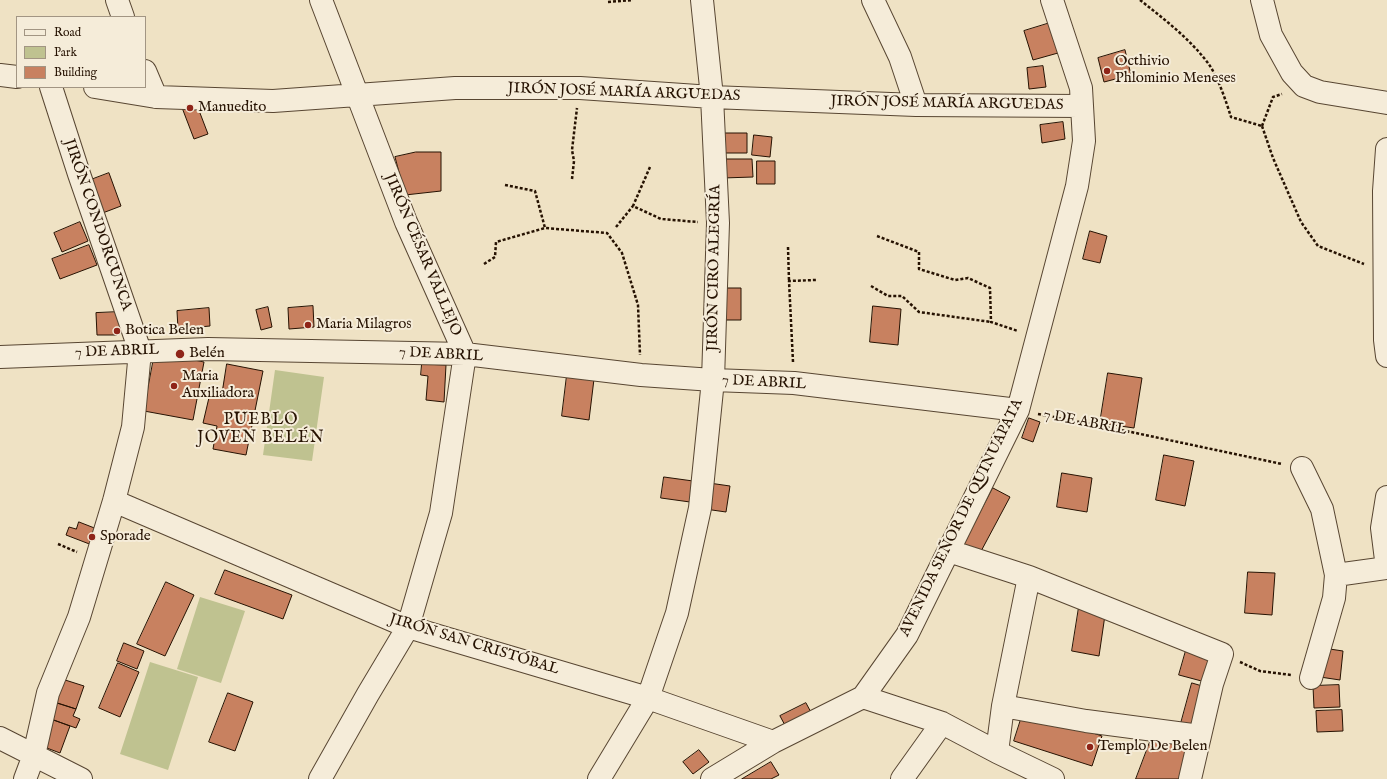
<!DOCTYPE html>
<meta charset="utf-8">
<style>
body{margin:0}
#map{position:relative;width:1387px;height:779px;overflow:hidden;background:#efe2c4;font-family:"IM FELL English",serif}
canvas{display:block}
.legend{position:absolute;left:16px;top:16px;width:130px;height:72px;box-sizing:border-box;background:#f5ecd9;border:1px solid #a29583;margin:0;padding:5px 7px;list-style:none;font-size:12px;color:#261202}
.legend li{display:flex;align-items:center;gap:8px;height:20px}
.legend b{width:20px;border:1px solid #a29583}
</style>
<div id="map">
<canvas width="1387" height="779"></canvas>
<ul class="legend">
<li><b style="height:5px;background:#f5ecd9"></b>Road</li>
<li><b style="height:11px;background:#bfc290"></b>Park</li>
<li><b style="height:11px;background:#c88160"></b>Building</li>
</ul>
</div>
<script>
const c = document.querySelector('canvas').getContext('2d');
c.lineJoin = 'round';
function fill(path, color) {
  c.fillStyle = color;
  c.fill(path, 'evenodd');
}
function stroke(path, color, width, dash) {
  c.strokeStyle = color;
  c.lineWidth = width;
  c.lineCap = dash ? 'butt' : 'round';
  c.setLineDash(dash || []);
  c.stroke(path);
}
function drawText(font, color, halo, rows, align = 'center') {
  c.font = font + ' "IM FELL English",serif';
  c.lineWidth = 4;
  c.setLineDash([]);
  c.textBaseline = 'middle';
  c.strokeStyle = halo;
  c.fillStyle = color;
  for (const [text, x, y, turn = 0] of rows) {
    c.save();
    c.translate(x, y);
    c.rotate((+turn || 0) * Math.PI / 180);
    c.textAlign = isNaN(turn) ? turn : align;
    if (halo) c.strokeText(text, 0, 0);
    c.fillText(text, 0, 0);
    c.restore();
  }
}
fill(new Path2D(`
 M275,370L324,377L312,461L263,455Z
 M200,597L245,611L221,683L177,669Z
 M150,662L198,677L168,770L120,754Z`), '#bfc290');
const building = new Path2D(`
 M1050,23L1058,53L1033,60L1024,31Z
 M1125,50L1131,75L1104,82L1098,58Z
 M1043,66L1046,87L1029,89L1027,68Z
 M195,100L208,134L194,139L181,105Z
 M1063,122L1065,139L1042,143L1040,125Z
 M723,133H747V153H723Z
 M754,135L772,137L770,157L752,155Z
 M416,152H441V191L405,195L395,157Z
 M723,159H752L753,177L723,178Z
 M757,161H775V184H757Z
 M109,173L121,206L100,214L88,181Z
 M80,222L88,241L62,252L54,233Z
 M1090,231L1107,236L1100,263L1083,259Z
 M89,245L97,265L60,279L52,259Z
 M722,288H741V320H722Z
 M313,306L314,327L289,329L288,308Z
 M873,306L901,309L898,345L870,342Z
 M268,307L272,327L261,330L256,310Z
 M209,308L210,326L178,329L177,311Z
 M119,312L120,330L117,335H97L96,313Z
 M155,352L204,362L193,420L144,411Z
 M227,364L263,371L246,455L213,449L217,426L203,423L211,389L222,391Z
 M422,364L446,365L444,402L426,400L428,376L421,375Z
 M1108,373L1142,378L1134,428L1100,423Z
 M567,375L594,379L589,420L562,416Z
 M1029,418L1040,422L1033,442L1022,438Z
 M1164,455L1194,461L1185,506L1156,500Z
 M1062,473L1092,478L1087,512L1057,507Z
 M664,477L693,481L690,502L661,498Z
 M709,483L730,486L726,512L705,509Z
 M993,488L1010,497L979,555L963,546Z
 M79,522L97,529L92,545L66,535L69,527L76,529Z
 M225,570L292,595L283,619L215,594Z
 M1248,572L1275,573L1272,615L1245,613Z
 M166,582L194,595L165,656L137,644Z
 M1079,607L1105,615L1099,656L1072,651Z
 M124,643L144,651L137,669L117,661Z
 M1187,647L1217,656L1209,683L1179,675Z
 M1323,648L1343,651L1340,680L1320,677Z
 M118,663L139,672L120,717L99,708Z
 M62,679L84,686L76,709L54,702Z
 M1192,683L1209,688L1197,732L1180,727Z
 M1339,685L1340,707L1314,708L1313,686Z
 M228,693L253,702L235,751L209,742Z
 M54,702L76,709L73,716L80,719L76,728L48,718Z
 M806,703L813,716L787,729L780,716Z
 M1024,710L1102,736L1092,766L1014,741Z
 M1342,710L1343,731L1317,732L1316,711Z
 M48,718L70,726L60,753L39,745Z
 M1153,734L1196,751L1185,779H1136Z
 M699,750L709,762L693,774L683,762Z
 M771,762L779,775L771,779H742Z`);
fill(building, '#c88160');
stroke(building, '#261202', 1);
const minor = new Path2D(`
 M117,0L123,17
 M873,0L900,57L916,105
 M1262,0L1271,35L1292,73L1304,86L1320,92L1387,103
 M145,71L156,97
 M0,75L17,77
 M95,87L156,97L273,101L455,88H580L712,97L916,105L1081,106
 M1387,149L1384,191L1385,340L1387,356
 M0,357L208,349L465,354L641,375L713,380L794,383L1018,410
 M1302,468L1322,509L1336,575L1334,598L1311,678
 M114,501L408,627L648,698L773,742
 M949,551L1029,577L1222,654L1212,684L1190,779
 M1336,575L1387,568L1382,528L1387,497
 M863,697L942,723L997,752L1053,779
 M1003,706L1086,721L1200,736
 M0,738L81,779
 M997,752L1003,706L1029,577
 M25,779L34,755L48,693L79,617L114,501L133,427L140,351L79,174L51,87
 M320,779L368,694L408,627L441,513L465,354L406,222L321,0
 M599,779L648,698L677,613L700,508L713,380L718,223L712,97L702,0
 M712,779L773,742L863,697L907,635L1018,410L1077,186L1084,141L1081,88L1052,0
 M902,779L942,723`);
stroke(minor, '#584632', 24);
stroke(new Path2D(`
 M1140,0C1164,19 1189,38 1208,63C1218,77 1226,101 1231,117L1262,126
 M608,2L633,0
 M1262,126L1273,158L1301,222L1318,246L1364,264
 M1262,126L1273,97L1282,94
 M650,167L633,206L661,219L698,222
 M572,179L574,161L572,150L577,108
 M505,185L535,191L545,228L607,233L622,253L638,305L640,355
 M616,227L633,206
 M877,236L919,252V269L955,280L968,278L990,288L991,322L1018,331
 M788,247L789,281
 M484,264L495,257L496,242L545,228
 M871,286L888,296H902L919,312L991,322
 M793,362L789,281L816,280
 M1038,414L1131,432L1282,464
 M58,544L77,552
 M1240,662L1260,671L1291,675`), '#261202', 2.5, [3, 2]);
stroke(minor, '#f5ecd9', 22);
for (const [x, y, r, color] of [
 [1107,71,4,"#8f2418"],
 [190,108,4,"#8f2418"],
 [308,325,4,"#8f2418"],
 [117,331,4,"#8f2418"],
 [180,354,5,"#8f2418"],
 [174,386,4,"#8f2418"],
 [92,537,4,"#8f2418"],
 [1090,747,4,"#8f2418"]
]) {
  const dot = new Path2D();
  dot.arc(x, y, r, 0, 2 * Math.PI);
  c.fillStyle = color;
  c.fill(dot);
  stroke(dot, '#f5ecd9', 1.5);
}
drawText('15px', '#261202', '#f5ecd9', [
 ["Octhivio",1115,62],
 ["Phlominio Meneses",1115,79],
 ["Manuedito",198,108],
 ["Maria Milagros",316,325],
 ["Botica Belen",125,331],
 ["Belén",189,354],
 ["Maria",182,377],
 ["Auxiliadora",182,394],
 ["Sporade",100,537],
 ["Templo De Belen",1098,747]
], 'left');
drawText('15px', '#261202', '#f5ecd9', [
 ["JIRÓN JOSÉ MARÍA ARGUEDAS",624,93,2],
 ["JIRÓN JOSÉ MARÍA ARGUEDAS",947,104,1],
 ["JIRÓN CONDORCUNCA",97,225,71],
 ["JIRÓN CÉSAR VALLEJO",422,255,67],
 ["JIRÓN CIRO ALEGRÍA",715,268,-89],
 ["7 DE ABRIL",117,352,-2],
 ["7 DE ABRIL",441,355,3],
 ["7 DE ABRIL",764,383,3],
 ["7 DE ABRIL",1085,423,11],
 ["AVENIDA SEÑOR DE QUINUAPATA",962,518,-64],
 ["JIRÓN SAN CRISTÓBAL",474,645,17]
]);
c.letterSpacing = '1px';
drawText('16px', '#261202', '#f5ecd9', [
 ["PUEBLO",261,421],
 ["JOVEN BELÉN",261,439]
]);
c.letterSpacing = '0px';
</script>
